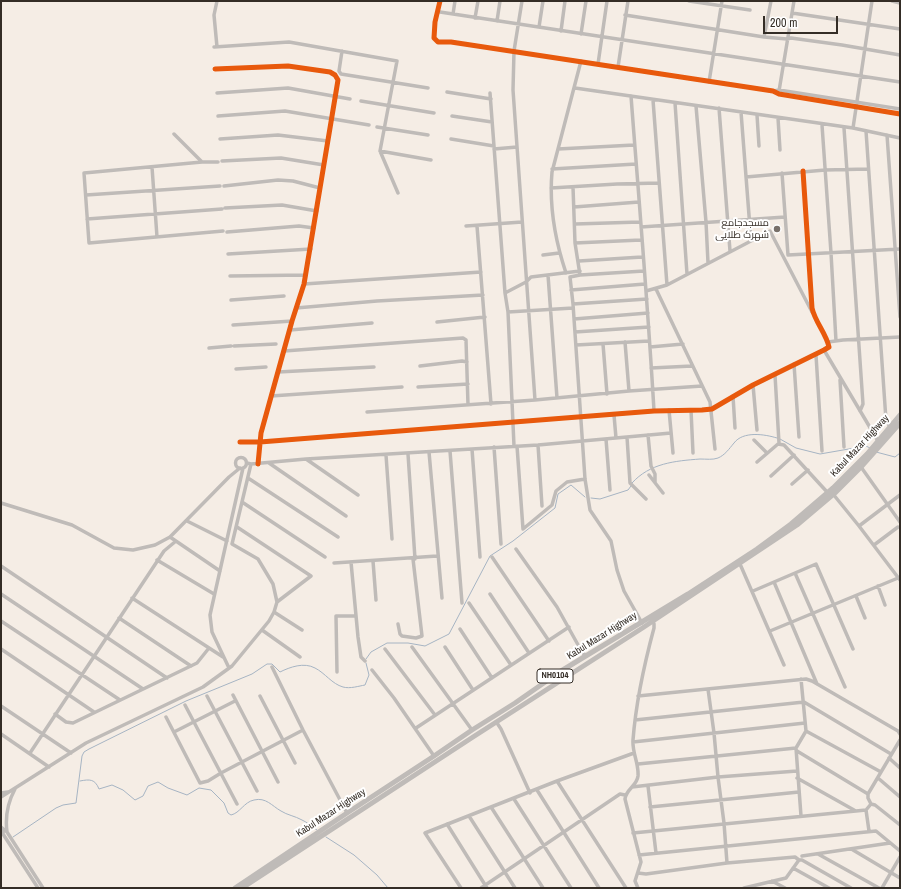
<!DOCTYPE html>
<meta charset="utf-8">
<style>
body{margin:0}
#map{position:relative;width:901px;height:889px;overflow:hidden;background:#f5ede5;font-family:"Archivo Narrow",sans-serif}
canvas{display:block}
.frame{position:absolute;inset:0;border:2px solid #342d26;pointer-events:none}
.scale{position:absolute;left:763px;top:16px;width:75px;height:18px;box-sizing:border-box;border:2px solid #342d26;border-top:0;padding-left:5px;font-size:12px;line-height:14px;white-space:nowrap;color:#342d26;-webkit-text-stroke:3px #fff;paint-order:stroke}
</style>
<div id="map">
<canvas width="901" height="889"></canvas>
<div class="frame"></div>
<div class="scale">200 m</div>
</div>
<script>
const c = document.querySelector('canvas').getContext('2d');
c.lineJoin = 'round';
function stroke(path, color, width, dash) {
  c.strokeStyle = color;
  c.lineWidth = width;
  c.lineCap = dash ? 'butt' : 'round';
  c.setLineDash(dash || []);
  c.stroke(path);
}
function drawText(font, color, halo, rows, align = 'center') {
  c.font = font + ' "Archivo Narrow",Cairo,sans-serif';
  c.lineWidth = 4;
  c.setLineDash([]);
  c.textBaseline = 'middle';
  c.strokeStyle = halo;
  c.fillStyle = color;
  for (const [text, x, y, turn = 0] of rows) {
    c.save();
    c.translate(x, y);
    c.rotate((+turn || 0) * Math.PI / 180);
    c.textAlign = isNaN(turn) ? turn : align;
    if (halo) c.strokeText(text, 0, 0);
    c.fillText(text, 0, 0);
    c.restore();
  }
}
stroke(new Path2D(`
 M780,439L796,448L820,454L866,446L870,448
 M876,452L895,457L900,453
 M632,483C650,463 675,461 700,459C706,459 713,460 718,458C725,455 729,449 734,443C743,431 764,434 777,438
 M591,498L600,499L628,490L631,486
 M366,659L371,652L387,643H408L425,646L449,634L490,556L513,541L555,508L558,494L571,485L585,497
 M80,781C90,779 95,779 99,789L112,785L123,790L135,800L143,796L148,786L158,782L168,788L187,795L199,788L211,790L224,803L228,813L231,815C240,813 244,802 254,800C266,797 272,806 281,811C287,815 295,816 302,820C307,822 312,827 317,830
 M13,837L56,808L63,805L76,803L82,756L84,752L89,749L186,701L252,674L267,664H272L280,672C290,667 304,662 315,668C325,673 332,684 343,687C350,689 359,686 365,685L369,675L366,663
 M326,837L354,855L377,875L388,888`), '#a6b4c3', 1);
stroke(new Path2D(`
 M440,1L435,22L434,38L438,42H451L773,91L779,94L900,114
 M522,1L514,51L513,90L535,400
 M689,1L750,10
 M892,1L900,3
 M440,12L900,82
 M792,13L900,29
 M453,14L455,1
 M625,15L764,37L787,39L791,38L842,45L900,55
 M475,18L478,1
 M497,21L500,1
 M539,27L543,1
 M561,31L565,1
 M581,34L586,1
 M764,37L771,1
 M214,47L289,42L397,61L380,151L398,193
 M217,47L214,15L217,1
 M342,51L339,71L341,74L428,88
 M598,64L607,1
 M618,67L628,1
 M215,69L288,66L330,72L335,75L338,80L304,284L292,321L261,433L258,464
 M709,82L722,1
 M575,88L853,128L900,138
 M774,91L779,90L900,109
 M779,91L794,1
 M447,92L491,99
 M217,93L288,88L350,99
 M490,93L505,293L508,312L514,446
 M631,96C639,201 648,306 654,411
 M653,100L667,285
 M361,101L434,113
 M675,103L687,274
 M696,106L706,222L708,263
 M719,108L730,251
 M741,112L751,241
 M757,115L759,146
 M218,116L285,111L369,125
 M452,116L492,122
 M778,118L780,150
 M822,125L831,253L836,341
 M377,127L428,135
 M844,128L863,404L860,411
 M853,128L872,1
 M866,131L886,420L890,427
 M174,134L202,162
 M887,135L900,317
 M220,139L278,135L328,141
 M451,139L494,146
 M494,149L517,147
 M558,149L634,145
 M380,151L431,160
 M222,161L281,158L324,165
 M218,162H202L84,173L89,243L223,231
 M152,167L157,237
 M552,169L636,164
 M782,173L788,255L900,249
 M746,177L825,170L868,169
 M224,186L278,180L293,181L320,188
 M573,187L575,243L580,275
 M551,188L617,184L659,183
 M86,195L220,186
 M574,207L639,202
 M225,208L282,205L317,211
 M87,219L222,209
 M575,224L640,222
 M466,226L522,222
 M477,226L491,404
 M641,227L785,217
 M227,232L299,226L314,228
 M575,243L641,240
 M228,254L311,249
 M543,255L559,253
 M579,261L642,257
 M566,273C555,240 549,206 552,172L581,61
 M548,275L557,398
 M230,276L306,275
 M304,284L481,272
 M656,289L710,402L715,449
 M571,290L645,284
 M646,291L667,285L770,231L812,312
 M505,293L526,282L531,277L580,271
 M231,300L284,296
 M573,304L647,299
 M296,308L377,301L483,295
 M508,312L573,308
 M574,319L648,313
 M437,322L485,317
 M233,325L292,321
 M290,330L372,323
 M575,332L649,327
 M625,342L629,391
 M828,342L843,340L900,337
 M603,344L607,394
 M576,345L649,341
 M234,346L276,344
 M650,347L683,344
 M209,348L231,346
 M824,350L878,441
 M284,351L463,338L466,340L468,405
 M816,355L822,451
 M794,364L799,437
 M420,366L462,361L467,362
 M651,368L692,366
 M236,369L266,367
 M278,372L374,367
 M775,375L779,443
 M840,380L844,447
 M753,385L757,430
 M418,387L468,384
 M271,396L402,387
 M733,396L735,428
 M669,410L673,453
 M691,410L693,453
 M367,412L535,400L629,391L702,386
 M614,415L616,438
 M648,435L651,466L655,474V482
 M627,437L630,483L646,499
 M606,439L610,490
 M754,440L767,453
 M240,442H260L654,411L702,410L712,409L753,385L824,350L829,347C826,333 815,322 812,308L803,171
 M538,445L542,506
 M517,446L523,529L552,505L556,491L567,482L585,479
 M494,447L501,544
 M472,449L480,557
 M450,451L462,603
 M429,452L442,598
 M408,454L415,559
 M386,455L392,539
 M235.5 463a5.5 5.5 0 1 1 11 0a5.5 5.5 0 1 1-11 0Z
 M306,459L358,495
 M757,462L778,444L784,445L828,493
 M247,463L251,464L306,459L538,445L671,433
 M269,463L346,516
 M861,467L900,522
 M649,475L663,493
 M771,476L794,455
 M248,478L338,537
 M792,484L808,470
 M833,494L859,526L900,580
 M242,502L325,557
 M1,503L72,525L114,548L133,550L155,545L170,537L229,477L240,468
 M187,521L227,541
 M859,526L900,495
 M237,527L311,576L277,602
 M170,537L220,571
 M874,545L898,527
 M516,549L557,607L582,652L586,656
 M492,557L549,641
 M157,560L214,594
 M373,561L376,600
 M351,562L358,637L361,657L365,661
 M334,563L437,556
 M740,564L784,665
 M1,566L167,678
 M795,573L845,687
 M774,582L817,684
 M878,586L885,605
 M753,591L816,564L853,649
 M1,594L143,689
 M490,594L529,653
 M856,596L865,618
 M132,598L223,657
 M469,603L511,665
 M274,612L302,630
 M119,618L191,666
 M1,621L120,700
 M642,623L624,591L617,570L611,541L590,510L585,479L573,304L570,277L580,275L644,271
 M398,624L400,634L402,636L416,638L422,636L413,559
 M460,629L492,678
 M262,630L300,657
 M770,631L898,578
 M412,647L472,730
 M445,647L473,690
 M1,649L94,712
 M385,649L435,715
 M272,667L303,730L347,813
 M229,668L212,632L210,615L243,468
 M372,670L394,698L434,756
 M337,672L336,616H356
 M708,689L714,733L718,777L724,823L727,863
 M233,695L278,782
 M207,696L257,791
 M260,696L295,763
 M638,696L806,679L812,681L898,731L900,734
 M185,705L237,804
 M1,706L71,753
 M55,714L66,722L73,723L197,663L209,648
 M166,717L200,783L208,781L221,773L303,730
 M635,720L804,702L891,754
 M497,723L501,729L530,793
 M416,728L569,627
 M806,731L881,772
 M174,732L235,701
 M1,734L49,767
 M900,740L868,794V798L871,804L875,805L900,825
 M633,742L805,723
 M797,751L868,794
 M30,753L164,551L176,541
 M889,758L900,768
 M638,764L796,748
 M797,778L854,810
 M878,778L900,797
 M557,781L626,888
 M648,786L656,853
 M632,787L718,777L797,771
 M537,790L599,888
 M1,793L8,792
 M1,797L86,743L203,687L232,666L269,621L274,612L277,602L273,584L258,559L232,544L251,464
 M514,799L571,888
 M491,807L543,888
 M650,807L799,792
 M469,816L515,888
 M801,816L796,748L806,731L801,679
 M447,824L487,888
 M1,827L7,832L43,888
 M3,829V834L38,888
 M869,831L866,810L871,804
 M7,832C5,817 8,802 15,789
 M633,833L866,810
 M853,850L900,878
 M818,854L879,888
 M639,855L876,831L900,851
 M802,856L890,843
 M793,868L829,888
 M638,873L646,874L727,863L795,857L799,860
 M772,881L785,888
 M461,888L425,833L557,781L634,753
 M481,888L620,794L625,795
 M638,888L635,881L641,862L625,799C626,789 637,786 638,776C639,763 632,753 633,740C636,701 644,665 654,628V624L652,619
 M744,888L786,878L799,860H802L851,888
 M882,888L900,857`), '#bfbbb8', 3.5);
stroke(new Path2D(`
 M235,888L347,813L434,756L472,730L515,703L561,671L688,594L757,549L791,524L833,488L867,454L900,415
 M242,888L473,737L644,627L797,525L836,492L861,467L900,423`), '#bfbbb8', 5);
stroke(new Path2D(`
 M440,1L435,22L434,38L438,42H451L773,91L779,94L900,114
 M215,69L288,66L330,72L335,75L338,80L304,284L292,321L261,433L258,464
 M240,442H260L654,411L702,410L712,409L753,385L824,350L829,347C826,333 815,322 812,308L803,171`), '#e8590c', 5);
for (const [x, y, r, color] of [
 [777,229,4,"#787069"]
]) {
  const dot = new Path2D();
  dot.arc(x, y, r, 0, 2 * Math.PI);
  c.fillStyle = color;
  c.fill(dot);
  stroke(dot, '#fff', 1.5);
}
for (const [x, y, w] of [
 [555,676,36]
]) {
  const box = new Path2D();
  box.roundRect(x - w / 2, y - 7, w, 14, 3);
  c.fillStyle = '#fff';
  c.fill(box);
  stroke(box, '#342d26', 1);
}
drawText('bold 9px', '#342d26', null, [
 ["NH0104",555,676]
]);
drawText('10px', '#342d26', '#fff', [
 ["مسجدجامع",769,223],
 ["شهرک طلایی",769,235]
], 'right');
drawText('10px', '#342d26', '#fff', [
 ["Kabul Mazar Highway",860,446,-47],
 ["Kabul Mazar Highway",602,636,-32],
 ["Kabul Mazar Highway",331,813,-33]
]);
</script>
